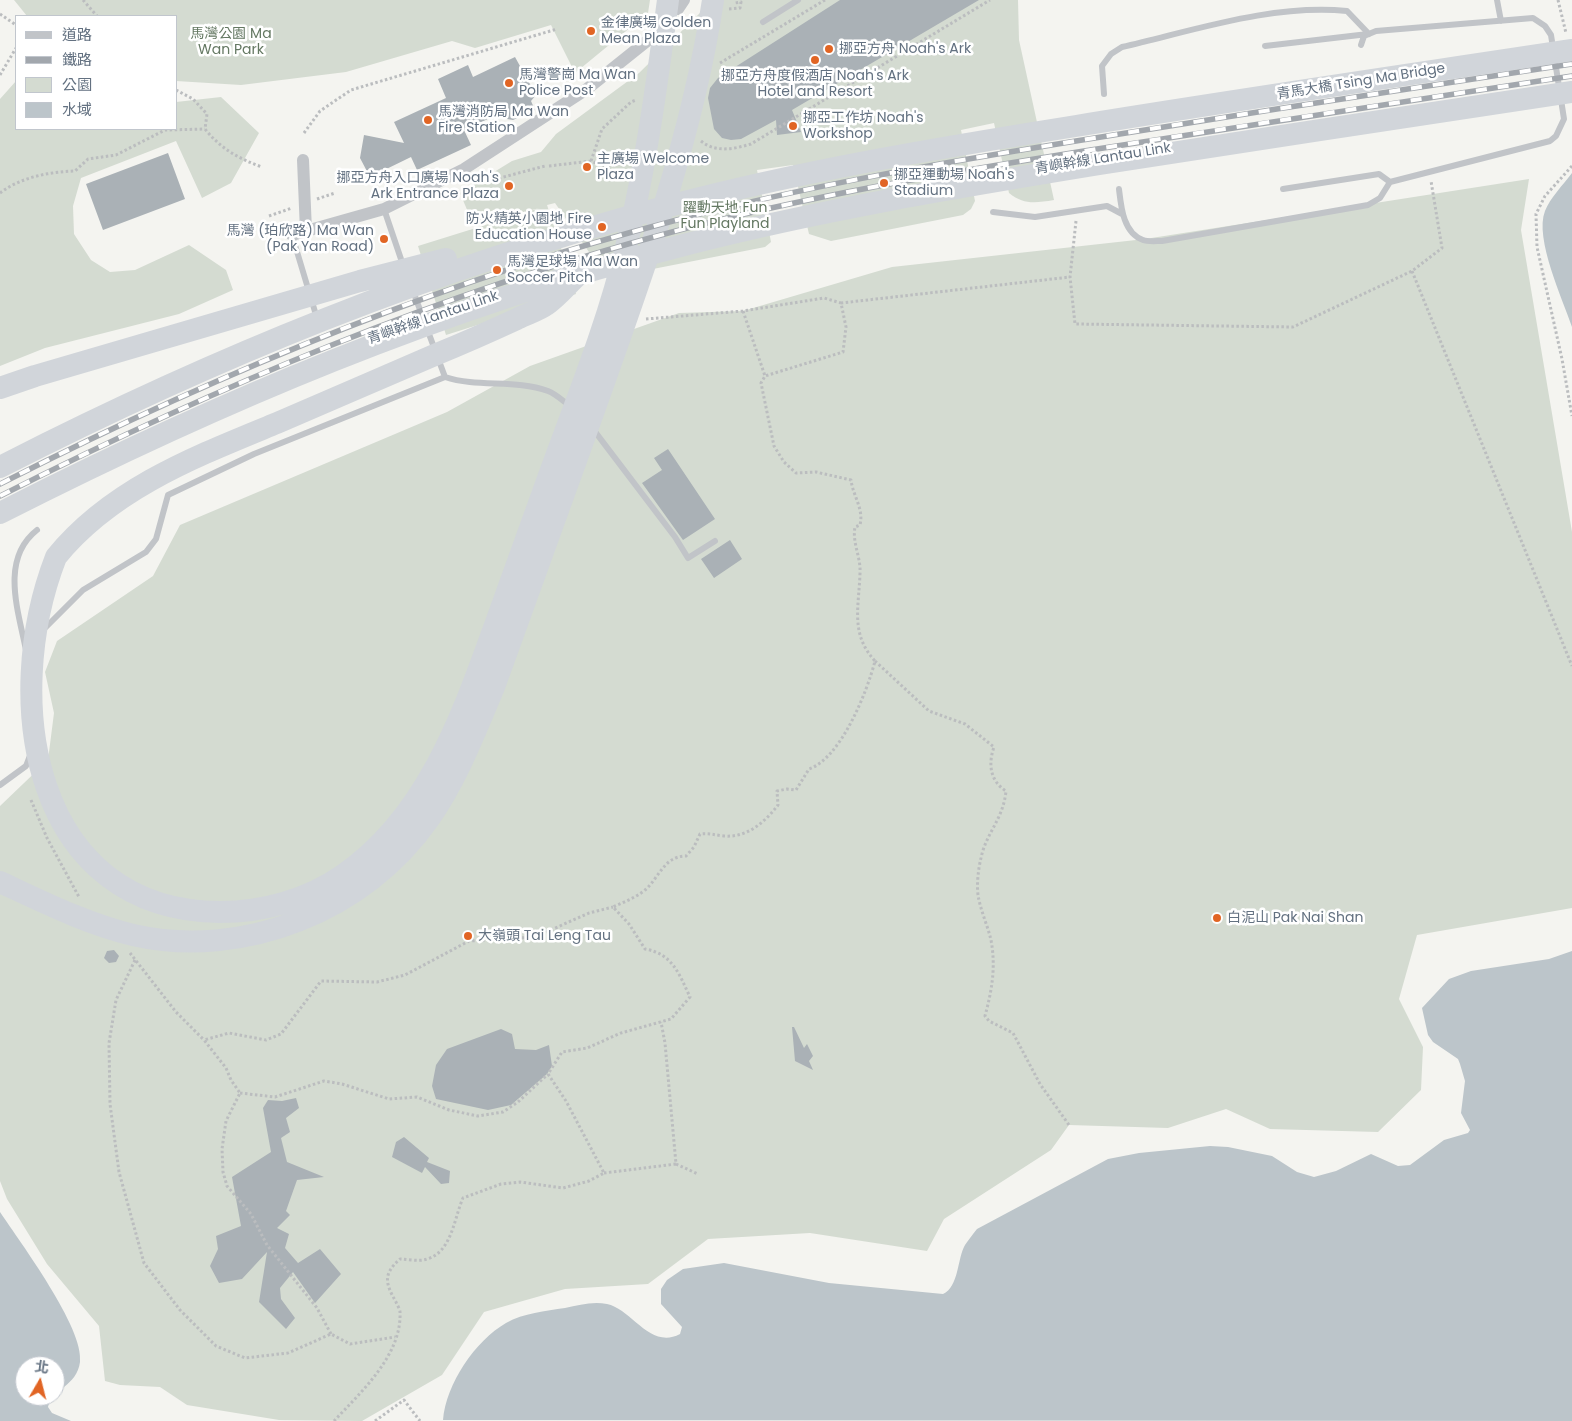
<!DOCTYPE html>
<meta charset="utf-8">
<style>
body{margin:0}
#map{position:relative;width:1572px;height:1421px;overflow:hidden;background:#f4f4f0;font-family:Poppins,"Noto Sans TC",sans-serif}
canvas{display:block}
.legend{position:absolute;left:15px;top:15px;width:162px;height:115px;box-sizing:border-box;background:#fff;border:1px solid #c1c6cd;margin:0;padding:6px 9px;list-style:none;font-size:15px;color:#637181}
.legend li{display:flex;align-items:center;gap:10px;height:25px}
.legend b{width:25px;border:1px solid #c1c6cd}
.north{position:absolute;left:15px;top:1356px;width:50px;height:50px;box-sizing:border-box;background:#fff;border:1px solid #c1c6cd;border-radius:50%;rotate:8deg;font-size:14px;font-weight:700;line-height:20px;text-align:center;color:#637181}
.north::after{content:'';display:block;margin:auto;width:18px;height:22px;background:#e16524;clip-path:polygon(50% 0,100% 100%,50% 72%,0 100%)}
</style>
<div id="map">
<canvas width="1572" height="1421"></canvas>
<ul class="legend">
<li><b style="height:6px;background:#c1c4c8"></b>道路</li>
<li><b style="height:6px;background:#a2a7ad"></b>鐵路</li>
<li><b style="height:14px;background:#d4dbd1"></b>公園</li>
<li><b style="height:14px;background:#bcc5ca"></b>水域</li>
</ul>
<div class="north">北</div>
</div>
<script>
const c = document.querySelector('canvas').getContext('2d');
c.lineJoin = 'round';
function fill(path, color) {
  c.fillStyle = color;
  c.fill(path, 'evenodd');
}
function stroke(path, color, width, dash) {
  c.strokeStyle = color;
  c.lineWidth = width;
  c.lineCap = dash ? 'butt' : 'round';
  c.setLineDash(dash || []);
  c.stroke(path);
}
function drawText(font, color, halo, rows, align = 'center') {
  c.font = font + ' Poppins,"Noto Sans TC",sans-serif';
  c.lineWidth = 5;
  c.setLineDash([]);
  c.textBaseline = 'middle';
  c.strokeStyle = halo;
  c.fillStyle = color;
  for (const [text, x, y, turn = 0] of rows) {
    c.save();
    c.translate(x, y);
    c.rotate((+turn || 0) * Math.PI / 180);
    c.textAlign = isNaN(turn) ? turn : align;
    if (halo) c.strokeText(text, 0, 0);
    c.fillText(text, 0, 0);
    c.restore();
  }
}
fill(new Path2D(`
 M14,0H650L648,13L575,73L551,25L475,48L452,41L346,72L241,85L176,81V16H27Z
 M710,0H1018L1019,40L1054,200C1035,203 1024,205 1009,193L994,123L961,130L975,201L971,209L963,215L831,241L809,234L793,165L757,170L771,242L765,247L607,278L555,203L547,205L576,294L446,335L418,246L540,208L473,224L460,193L512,161L541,152L556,134L639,73L702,11Z
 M16,81V129H176V102L221,97L259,133L231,183L202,198L176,141L81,178L73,206L74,234L91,260L110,272L135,270L189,245L226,270L233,290L179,314L45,348L0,366V99Z
 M1529,179L1521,230L1572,532V908L1417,935L1399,999L1423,1047L1421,1090L1378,1132L1270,1129L1226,1109L1168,1128L1069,1125L1051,1150L944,1219L927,1251L810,1233L708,1239L648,1284L565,1289L484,1312L442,1375L362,1421L279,1420L187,1405L160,1387L120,1385L105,1381L99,1326L47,1264L7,1199L0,1181V806L48,760L54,713L45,672L57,641L153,576L180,525L447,412L530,366L679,313L743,311L892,267L1145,239Z`), '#d4dbd1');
fill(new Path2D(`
 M1572,173V327C1563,300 1534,238 1545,211C1550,198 1563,185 1572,173Z
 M1572,951V1421L443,1420C446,1384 475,1341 506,1323C524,1313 545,1311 565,1308C579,1305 593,1301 607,1304C632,1309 650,1350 680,1334L682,1327L661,1304V1289L667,1280L683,1269L724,1263L829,1283L943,1294C959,1287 957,1259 965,1245C969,1239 973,1234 977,1229L1108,1159L1139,1153L1210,1146L1228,1147L1272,1156L1297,1172L1314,1177L1336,1171L1371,1154L1398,1166L1410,1165L1444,1140L1468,1133L1470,1130L1461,1113L1465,1081L1460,1064L1458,1059L1433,1042L1428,1035L1422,1008L1449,979L1471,971L1549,959Z
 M0,1212C20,1242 85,1329 80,1362C77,1386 52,1389 48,1407L52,1413L71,1421H0ZM25,1366H55V1396H25Z`), '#bcc5ca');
fill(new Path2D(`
 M840,0H979L792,110L801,132L777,135L776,120L741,139L731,140L722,138L714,129L708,98L710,88L718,78Z
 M515,57L536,95L531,101L535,110L513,120L507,119L503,112L464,130L471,145L417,170L411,157L370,177L360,158L364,135L404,143L394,122L446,98L438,79L468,65L473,77Z
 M168,153L185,199L103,230L86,184Z
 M668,449L715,519L683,540L642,483L662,470L654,458Z
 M730,540L742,559L714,578L701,559Z
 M114,950L119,956L116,962L109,963L104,958L107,951Z
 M792,1027H794L804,1048L807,1044L813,1056L809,1061L813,1070L795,1061Z
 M501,1029L512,1034L515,1049L536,1050L549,1045L552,1066L547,1074L511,1105L488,1110L436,1099L432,1086L436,1065L447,1049Z
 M296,1098L299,1108L286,1118L290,1132L281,1138L287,1162L324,1177L297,1180L286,1211L290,1215L277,1228L289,1234L285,1248L298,1263L320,1249L341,1274L315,1303L293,1272L280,1288L281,1299L295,1318L286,1329L259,1302L267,1252L242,1279L219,1283L210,1266L218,1249L216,1236L241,1226L232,1177L271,1152L263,1108L268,1100L282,1101Z
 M404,1137L429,1158L427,1162L450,1171L449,1183L441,1184L425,1167L422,1173L392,1157L396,1142Z`), '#aab1b6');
stroke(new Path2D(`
 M83,0L97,16
 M1558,0L1566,33
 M729,9L740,8L741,2L735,3
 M0,14L16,25
 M720,63L825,0
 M0,75L16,48
 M176,90L193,99L207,114L205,129C220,148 239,159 262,167
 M304,133L320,111L351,90L557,29
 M701,141C715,153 734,149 751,144L990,0
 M591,161L602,129L631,102L636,100
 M549,166L591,161L606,167L626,162
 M1572,166L1545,196L1536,214L1537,247L1562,359L1572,416
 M489,169L496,179L545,166
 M0,193C21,177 49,172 75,171L88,159L116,155L165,130L205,129
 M317,199L335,193
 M269,216L292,208
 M1076,221L1070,277L1075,324L1293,327L1412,271L1442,248L1431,181
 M1412,271L1572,666
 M743,311L765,376
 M646,319L743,311L824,298L841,303
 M875,661L929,711L965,724L994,747C988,764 990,781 1006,791C1003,820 986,833 981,858C978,870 976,889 979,900C982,914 988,927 991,940C996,967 992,990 985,1016L989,1021L1013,1033L1040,1084L1069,1125
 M31,800L47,838L79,897
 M130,953L176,1012L204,1040
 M135,960L116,1000L109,1043L110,1104L119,1172L144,1263L180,1310L216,1346L245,1358L288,1353L331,1334L350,1344L395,1337
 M240,1093L275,1097L324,1081L342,1084L389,1099L417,1097L449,1110L478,1116L503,1112L518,1102L548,1074
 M676,1164L698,1174
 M604,1173L676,1164L665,1043L661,1022
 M331,1334L317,1308L267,1245L251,1214L227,1186L223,1172L222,1149L226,1121L240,1093L231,1080L226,1068L204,1040L229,1033L266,1040L281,1034L321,981L377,982L405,975L469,941L535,937L589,913L613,907
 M334,1421C361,1392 402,1355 400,1312C400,1309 397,1305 396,1302C385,1283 383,1274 400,1259C408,1259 419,1262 427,1259C452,1252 454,1218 463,1198L501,1184L520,1182L563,1188L589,1181L604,1173L566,1101L548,1074L562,1052L587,1048L621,1033L671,1019L690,997C679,974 673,954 645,949L629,924L613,907C624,902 635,898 645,890C659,878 664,856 686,856L694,847L700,834C709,833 715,835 724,836C747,838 765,822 778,805L777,791L787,789L796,790L809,769C841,758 867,692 875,661C850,634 859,607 860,573C861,557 852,543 855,527L860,525C864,509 853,496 851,480L816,472L796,473L784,462L774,446L761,383L765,376L843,352L846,327L841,303L1070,277
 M375,1421L404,1400L420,1421`), '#bbbdbf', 3, [2.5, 2.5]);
stroke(new Path2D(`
 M1497,0L1501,21
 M763,22L798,0
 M1265,46L1368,34
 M1104,94L1102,66L1111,54L1122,47C1196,30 1271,4 1347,11L1369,34
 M1119,189C1121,206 1123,233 1143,240C1148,242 1156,241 1162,241L1368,205L1380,198L1390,182L1550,141L1556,136L1564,119L1551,35L1545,26L1533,18L1376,31L1364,36L1361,45
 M1283,189L1379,174L1390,182
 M384,209L403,265
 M993,212L1035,217L1107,206L1122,214
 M292,235L316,315
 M413,291L445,377
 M593,429L675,537L688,558L715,541
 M45,628L83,590L146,552L156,539L168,495L254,454L445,377C478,388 515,379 548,391C556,394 563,401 570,406
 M26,650C18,610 0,559 37,530
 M0,785L26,766L31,753`), '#c1c4c8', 6);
stroke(new Path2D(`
 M678,9L684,0
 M303,160L306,231
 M292,235L384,209L464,169L587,89L657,33`), '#c1c4c8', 12);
stroke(new Path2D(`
 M578,275C568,284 558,297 546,305C538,311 526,314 517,319C491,331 464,343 437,354C384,377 330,400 277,423C197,456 112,488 56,557C0,701 33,911 220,912C263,912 307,900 343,875C426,818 461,719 494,628C510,584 526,539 542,495C571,413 606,331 626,247C646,166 657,83 668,0
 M0,388L35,376L360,281L446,259
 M0,467C215,357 431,269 665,207C800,171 938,148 1076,126C1241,99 1407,75 1572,50
 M0,513C218,402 443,307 680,246C819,210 959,187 1100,164C1257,139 1415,116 1572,92
 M0,882C43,902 87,924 133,935C243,960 365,911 429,819C457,779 475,732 494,687C530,587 567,486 603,385C648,259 693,133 713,0`), '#d1d5da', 22);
const rail = new Path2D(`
 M0,484C216,374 438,282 673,221C806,186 941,163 1076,141C1241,114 1407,89 1572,64
 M0,496C217,386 437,294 672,232C808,196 946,173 1084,151C1246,125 1409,101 1572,76`);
stroke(rail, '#a2a7ad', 5.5);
stroke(rail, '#fff', 4, [11]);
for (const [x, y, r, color] of [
 [591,31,5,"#e16524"],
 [829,49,5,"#e16524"],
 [815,60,5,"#e16524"],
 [509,83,5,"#e16524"],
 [428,120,5,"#e16524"],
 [793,126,5,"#e16524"],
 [587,167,5,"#e16524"],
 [884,183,5,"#e16524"],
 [509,186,5,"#e16524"],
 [602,227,5,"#e16524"],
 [384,239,5,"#e16524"],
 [497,270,5,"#e16524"],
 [1217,918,5,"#e16524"],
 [468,936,5,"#e16524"]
]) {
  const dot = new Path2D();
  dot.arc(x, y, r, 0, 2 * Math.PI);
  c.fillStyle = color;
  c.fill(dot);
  stroke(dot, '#fff', 2);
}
drawText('14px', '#637181', '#fff', [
 ["金律廣場 Golden",601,23],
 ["Mean Plaza",601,39],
 ["挪亞方舟 Noah's Ark",839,49],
 ["馬灣警崗 Ma Wan",519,75],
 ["Police Post",519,91],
 ["挪亞方舟度假酒店 Noah's Ark",815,76,"center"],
 ["Hotel and Resort",815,92,"center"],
 ["馬灣消防局 Ma Wan",438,112],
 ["Fire Station",438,128],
 ["挪亞工作坊 Noah's",803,118],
 ["Workshop",803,134],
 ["主廣場 Welcome",597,159],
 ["Plaza",597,175],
 ["挪亞運動場 Noah's",894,175],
 ["Stadium",894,191],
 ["挪亞方舟入口廣場 Noah's",499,178,"right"],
 ["Ark Entrance Plaza",499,194,"right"],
 ["防火精英小園地 Fire",592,219,"right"],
 ["Education House",592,235,"right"],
 ["馬灣 (珀欣路) Ma Wan",374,231,"right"],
 ["(Pak Yan Road)",374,247,"right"],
 ["馬灣足球場 Ma Wan",507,262],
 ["Soccer Pitch",507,278],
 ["白泥山 Pak Nai Shan",1227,918],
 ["大嶺頭 Tai Leng Tau",478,936]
], 'left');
drawText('14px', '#647862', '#fff', [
 ["馬灣公園 Ma",231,34],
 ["Wan Park",231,50],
 ["躍動天地 Fun",725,208],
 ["Fun Playland",725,224]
]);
drawText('14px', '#637181', '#fff', [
 ["青馬大橋 Tsing Ma Bridge",1361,82,-9],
 ["青嶼幹線 Lantau Link",1103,159,-9],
 ["青嶼幹線 Lantau Link",433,318,-19]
]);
</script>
